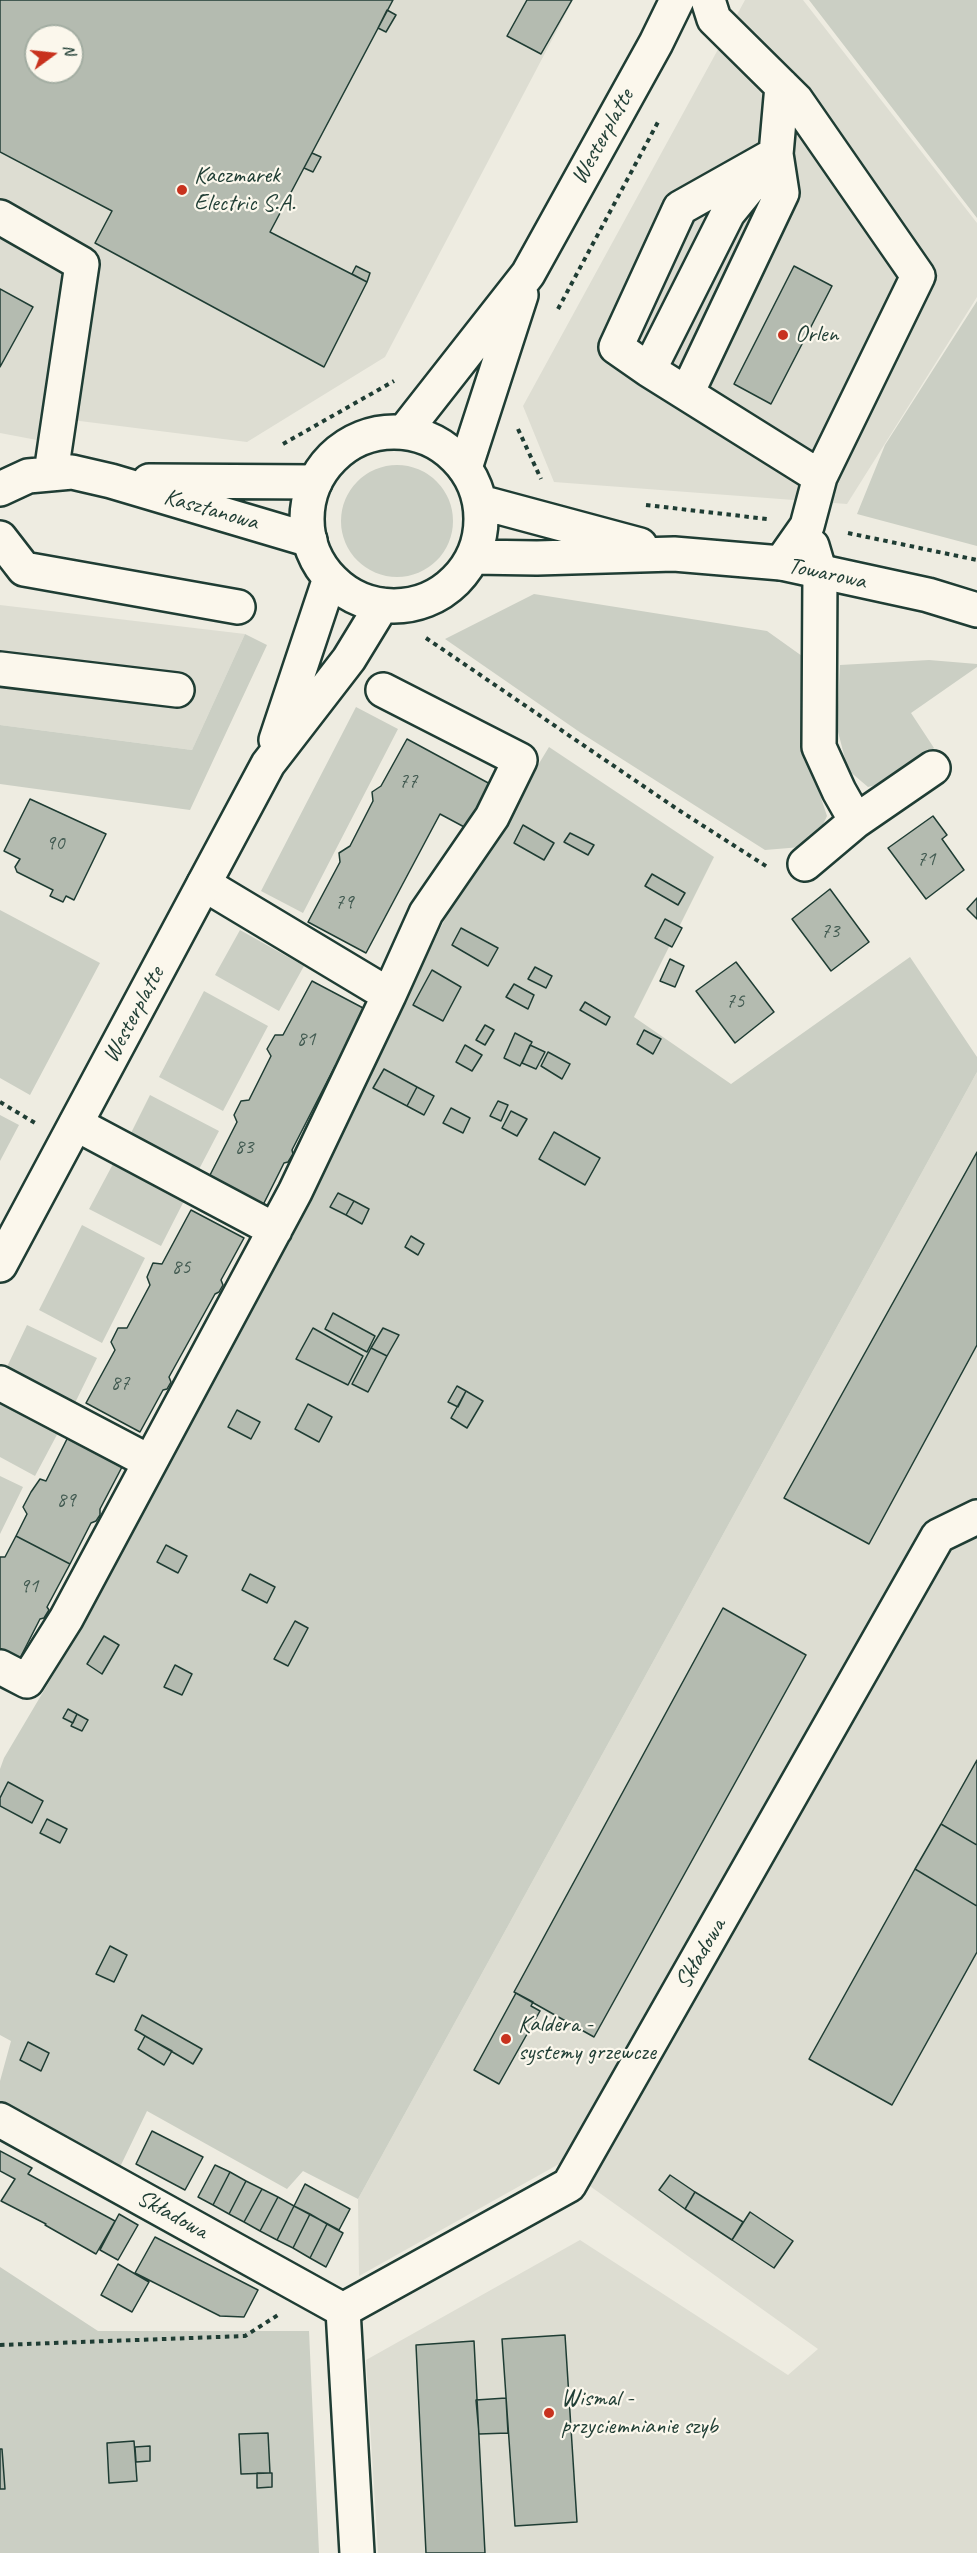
<!DOCTYPE html>
<meta charset="utf-8">
<style>
body{margin:0}
#map{position:relative;width:977px;height:2553px;overflow:hidden;background:#eeece1;font-family:Caveat,sans-serif}
canvas{display:block}
.north{position:absolute;left:24px;top:24px;width:60px;height:60px;box-sizing:border-box;background:#fbf7ec;border:2px solid #a3ada2;border-radius:50%;rotate:75deg;font-size:16px;font-weight:700;line-height:24px;text-align:center;color:#1f3d34}
.north::after{content:'';display:block;margin:auto;width:21px;height:27px;background:#c8321e;clip-path:polygon(50% 0,100% 100%,50% 72%,0 100%)}
</style>
<div id="map">
<canvas width="977" height="2553"></canvas>
<div class="north">N</div>
</div>
<script>
const c = document.querySelector('canvas').getContext('2d');
c.lineJoin = 'round';
function fill(path, color) {
  c.fillStyle = color;
  c.fill(path, 'evenodd');
}
function stroke(path, color, width, dash) {
  c.strokeStyle = color;
  c.lineWidth = width;
  c.lineCap = dash ? 'butt' : 'round';
  c.setLineDash(dash || []);
  c.stroke(path);
}
function drawText(font, color, halo, rows, align = 'center') {
  c.font = font + ' Caveat,sans-serif';
  c.lineWidth = 4.5;
  c.setLineDash([]);
  c.textBaseline = 'middle';
  c.strokeStyle = halo;
  c.fillStyle = color;
  for (const [text, x, y, turn = 0] of rows) {
    c.save();
    c.translate(x, y);
    c.rotate((+turn || 0) * Math.PI / 180);
    c.textAlign = isNaN(turn) ? turn : align;
    if (halo) c.strokeText(text, 0, 0);
    c.fillText(text, 0, 0);
    c.restore();
  }
}
fill(new Path2D(`
 M0,0H573L385,357L247,442L40,416L37,440L0,433ZM36,36H72V72H36Z
 M745,0H803L977,223V297L847,504L554,482L523,406Z
 M0,605L245,634L192,750L0,725Z
 M977,1072V2553H378L366,2360L580,2240L788,2375L818,2349L559,2164L359,2276L358,2199Z`), '#ddddd2');
fill(new Path2D(`
 M809,0H977V218Z
 M977,301V546L857,514L885,445Z
 M341 521a56 56 0 1 1 112 0a56 56 0 1 1-112 0Z
 M534,594L767,631L802,656L804,747L827,816L813,846L765,850L581,733L445,639Z
 M245,634L267,645L190,810L0,784V725L192,750Z
 M929,660L977,664V667L911,713L934,748L888,782L868,787L848,770L837,728L840,665Z
 M356,707L398,729L303,913L261,891Z
 M549,747L714,857L634,1017L731,1084L910,957L977,1057V1072L358,2199L303,2171L287,2189L147,2111L120,2167L0,2101V2081L11,2041L0,2035V1769L4,1758L91,1611L239,1335L447,915Z
 M0,910L100,963L30,1095L0,1078Z
 M240,930L304,966L279,1011L215,975Z
 M204,991L268,1026L223,1111L159,1077Z
 M150,1095L219,1131L196,1175L128,1139Z
 M0,1115L19,1125L0,1161Z
 M113,1164L184,1201L161,1246L89,1209Z
 M82,1225L145,1258L102,1343L39,1310Z
 M27,1325L97,1358L73,1407L4,1373Z
 M0,1396L60,1429L35,1476L0,1457Z
 M0,1476L23,1487L0,1534Z
 M0,2267L98,2331H309L319,2553H0Z`), '#cbcfc4');
const building = new Path2D(`
 M0,0H393L270,232L367,282L324,367L95,243L112,211L0,152ZM36,36H72V72H36Z
 M527,0H572L541,54L507,36Z
 M387,10L396,15L386,32L378,28Z
 M312,153L321,157L313,172L304,168Z
 M356,266L370,273L367,282L352,274Z
 M794,266L832,286L771,404L734,384Z
 M0,289L33,307L0,367Z
 M407,739L492,785L468,829L440,814L366,953L308,922L340,862L339,853L350,846L373,801L372,792L381,786Z
 M30,799L106,834L74,900L66,896L63,902L50,896L53,890L17,872L15,867L20,859L4,851Z
 M933,816L947,835L942,839L964,870L926,899L888,848Z
 M523,825L554,843L544,860L514,843Z
 M570,833L594,845L588,855L564,842Z
 M652,874L685,893L678,905L645,886Z
 M830,889L869,942L831,971L792,919Z
 M977,898V919L967,909Z
 M665,919L682,928L672,947L655,938Z
 M461,928L498,948L488,966L452,945Z
 M670,959L684,966L675,987L660,981Z
 M736,962L774,1012L735,1043L696,991Z
 M535,967L552,976L546,988L528,979Z
 M432,970L461,987L443,1021L413,1005Z
 M312,981L365,1009L343,1053L344,1058L339,1066H335L292,1150L293,1154L288,1162L284,1163L263,1205L209,1177L237,1122L234,1115L241,1101L249,1100L271,1056L267,1049L275,1035H283Z
 M514,984L534,995L528,1009L506,997Z
 M585,1002L610,1017L606,1025L580,1010Z
 M485,1025L494,1030L485,1045L476,1040Z
 M644,1030L661,1039L653,1054L637,1044Z
 M515,1033L532,1042L520,1066L504,1058Z
 M465,1045L482,1055L472,1071L456,1062Z
 M530,1045L545,1052L536,1069L522,1063Z
 M548,1052L570,1064L562,1079L541,1066Z
 M384,1069L417,1087L407,1106L373,1088Z
 M417,1087L434,1096L424,1115L407,1106Z
 M498,1101L508,1105L501,1121L490,1116Z
 M451,1108L470,1118L463,1133L443,1123Z
 M511,1111L527,1119L517,1136L502,1128Z
 M554,1132L600,1158L585,1185L539,1159Z
 M977,1152V1345L869,1544L784,1498Z
 M338,1193L354,1201L346,1215L330,1207Z
 M354,1201L369,1209L362,1224L346,1215Z
 M191,1210L244,1238L221,1280L223,1285L219,1292L215,1294L169,1377L171,1382L167,1389L163,1390L140,1432L86,1403L115,1350L111,1342L118,1328H127L150,1285L147,1277L153,1263L162,1264Z
 M411,1236L424,1244L418,1255L405,1247Z
 M333,1313L375,1336L367,1352L325,1329Z
 M313,1328L363,1356L348,1385L296,1359Z
 M383,1328L399,1335L387,1356L371,1348Z
 M371,1348L387,1356L368,1392L352,1384Z
 M457,1386L466,1391L458,1407L448,1402Z
 M466,1391L483,1401L467,1428L451,1418Z
 M308,1404L332,1417L319,1442L295,1429Z
 M237,1410L260,1422L251,1439L228,1427Z
 M68,1437L122,1467L100,1509V1515L96,1521L91,1523L70,1564L16,1536L27,1514L23,1507L31,1492L40,1479L46,1481Z
 M16,1536L70,1564L47,1607L49,1610L44,1618L40,1619L18,1662L0,1652V1557H5Z
 M166,1545L187,1556L178,1573L157,1562Z
 M250,1574L275,1587L267,1603L242,1590Z
 M723,1608L806,1655L594,2037L514,1992Z
 M295,1621L308,1628L288,1666L274,1659Z
 M104,1636L119,1645L102,1674L87,1664Z
 M175,1665L192,1674L182,1695L164,1687Z
 M68,1709L77,1714L73,1723L63,1718Z
 M77,1714L88,1720L82,1731L71,1726Z
 M977,1760V1845L941,1824Z
 M8,1782L43,1801L32,1823L0,1806V1798Z
 M47,1819L67,1829L60,1843L40,1833Z
 M941,1824L977,1845V1906L915,1869Z
 M915,1869L977,1906V1952L892,2105L809,2059Z
 M110,1946L127,1955L114,1982L96,1974Z
 M516,1993L533,2002L531,2006L540,2011L499,2084L474,2070Z
 M142,2015L202,2049L193,2064L135,2030Z
 M145,2036L172,2051L164,2065L138,2049Z
 M28,2042L49,2053L41,2071L20,2060Z
 M152,2131L203,2157L185,2190L136,2164Z
 M0,2151L32,2168L28,2174L115,2221L96,2254L45,2225L46,2224L1,2201L15,2179L0,2171Z
 M215,2165L230,2172L213,2205L198,2197Z
 M230,2172L246,2181L229,2214L213,2205Z
 M670,2175L695,2192L685,2209L659,2190Z
 M246,2181L262,2189L244,2222L229,2214Z
 M305,2184L350,2209L339,2230L294,2206Z
 M262,2189L278,2197L260,2231L244,2222Z
 M695,2192L743,2222L732,2240L685,2209Z
 M278,2197L294,2206L277,2240L260,2231Z
 M294,2206L310,2214L293,2248L277,2240Z
 M750,2212L793,2241L774,2268L732,2240Z
 M119,2214L138,2225L118,2260L100,2250Z
 M310,2214L327,2224L310,2258L293,2248Z
 M327,2224L343,2233L326,2267L310,2258Z
 M155,2237L258,2290L244,2317L220,2316L135,2273Z
 M118,2264L149,2282L132,2312L101,2295Z
 M565,2335L577,2522L515,2526L502,2339Z
 M474,2341L485,2553H426L416,2345Z
 M506,2398L508,2433L479,2434L476,2400Z
 M268,2433L270,2473L241,2474L239,2434Z
 M134,2441L137,2481L109,2483L107,2443Z
 M150,2446V2461L136,2462L135,2447Z
 M0,2449H2L5,2489H0Z
 M257,2473H272V2487L257,2488Z`);
fill(building, '#b4bbb0');
stroke(building, '#1f3d34', 1.5);
const minor = new Path2D(`
 M708,0L714,19L796,100L918,276L820,477L807,526L781,563
 M782,86L776,154L728,213L649,370L820,477
 M0,217L82,264L51,473
 M649,370L616,347L680,208L776,154L782,193L687,393
 M404,432L528,274L656,43L677,0
 M465,468L521,295
 M149,481L315,482
 M0,489L28,476L72,472L111,481L310,540
 M0,538L24,569L238,607
 M812,546L820,573L819,747L839,791L856,821L933,768
 M0,669L177,690
 M805,864L856,821
 M204,884L389,995L426,913L492,817L520,760L383,690
 M76,1124L275,1230
 M0,1383L150,1462
 M0,1667L27,1681L66,1619L295,1192L389,995
 M0,2120L343,2310
 M343,2310L569,2185L938,1536L977,1517
 M343,2310L357,2553`);
const major = new Path2D(`
 M307 519a87 87 0 1 1 174 0a87 87 0 1 1-174 0Z
 M480,502L640,545
 M473,557L537,558L674,554L781,563L928,595L977,610
 M276,740L330,578
 M0,1265L268,764L349,659L382,605`);
stroke(minor, '#1f3d34', 38);
stroke(major, '#1f3d34', 38);
stroke(new Path2D(`
 M558,309L658,122
 M518,429L541,479
 M283,444L394,381
 M646,505L767,519
 M848,533L977,560
 M426,638L677,809L769,868
 M0,1102L35,1123
 M0,2345L245,2336L278,2315`), '#1f3d34', 4, [4.5, 4.5]);
stroke(minor, '#fbf7ec', 33);
stroke(major, '#fbf7ec', 33);
for (const [x, y, r, color] of [
 [182,190,6,"#c8321e"],
 [783,335,6,"#c8321e"],
 [506,2039,6,"#c8321e"],
 [549,2413,6,"#c8321e"]
]) {
  const dot = new Path2D();
  dot.arc(x, y, r, 0, 2 * Math.PI);
  c.fillStyle = color;
  c.fill(dot);
  stroke(dot, '#fbf7ec', 2);
}
drawText('21px', '#445c53', null, [
 ["77",408,781],
 ["90",55,843],
 ["71",926,859],
 ["79",344,902],
 ["73",830,931],
 ["75",735,1001],
 ["81",306,1039],
 ["83",244,1147],
 ["85",181,1267],
 ["87",120,1383],
 ["89",66,1500],
 ["91",29,1586]
]);
drawText('24px', '#1f3d34', '#fbf7ec', [
 ["Westerplatte",603,137,-61],
 ["Kasztanowa",211,510,16],
 ["Towarowa",827,574,12],
 ["Westerplatte",134,1015,-62],
 ["Składowa",701,1954,-60],
 ["Składowa",172,2215,29]
]);
drawText('24px', '#1f3d34', '#fbf7ec', [
 ["Kaczmarek",194,176],
 ["Electric S.A.",194,204],
 ["Orlen",795,335],
 ["Kaldera -",518,2025],
 ["systemy grzewcze",518,2053],
 ["Wismal -",561,2399],
 ["przyciemnianie szyb",561,2427]
], 'left');
</script>
